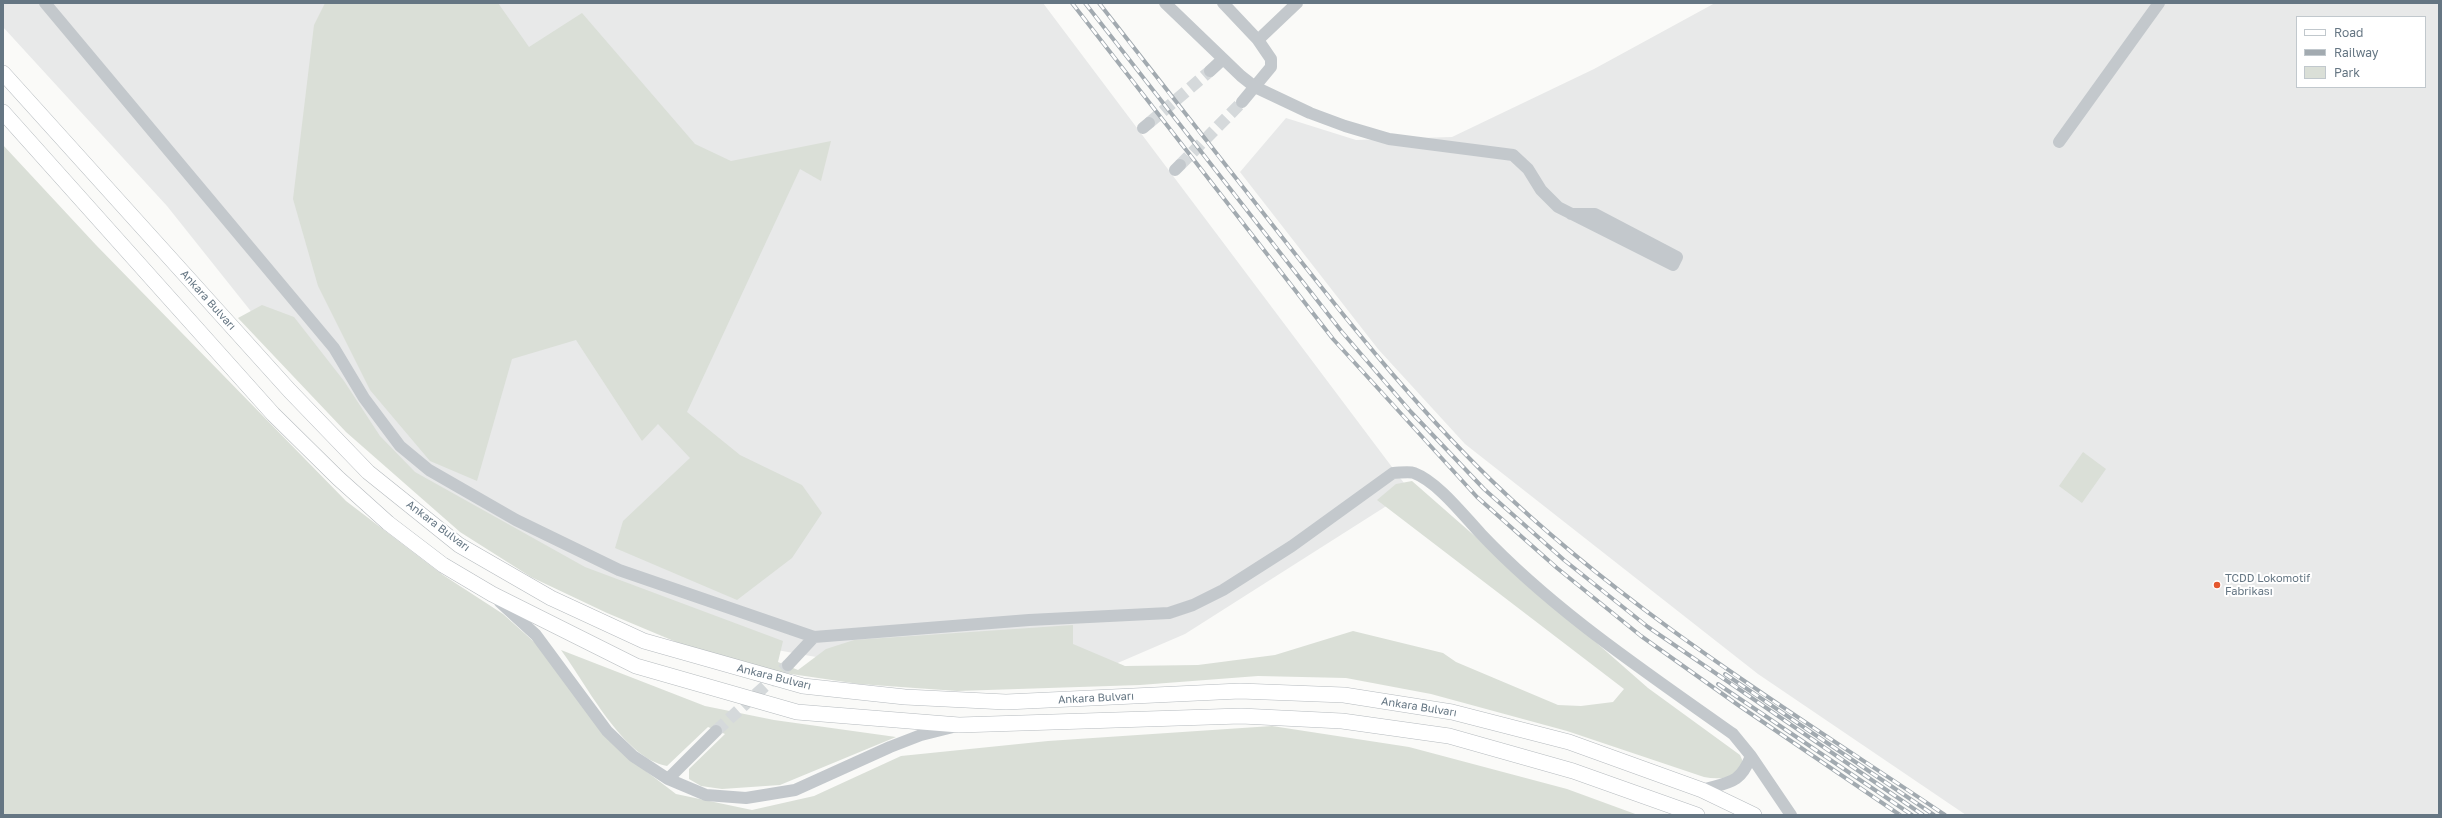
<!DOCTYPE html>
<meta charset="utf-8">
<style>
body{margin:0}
#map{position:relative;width:2442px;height:818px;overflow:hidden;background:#fafaf8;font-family:"Golos Text",sans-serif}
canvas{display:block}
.frame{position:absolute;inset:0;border:4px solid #657683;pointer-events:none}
.legend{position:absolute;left:2296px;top:16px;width:130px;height:72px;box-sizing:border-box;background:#fff;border:1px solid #c1c8cd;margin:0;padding:5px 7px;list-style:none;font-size:12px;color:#657683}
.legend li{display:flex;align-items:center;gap:8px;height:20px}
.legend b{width:20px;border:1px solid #c1c8cd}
</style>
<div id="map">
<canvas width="2442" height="818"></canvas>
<div class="frame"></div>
<ul class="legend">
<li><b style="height:5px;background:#fff"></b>Road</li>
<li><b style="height:5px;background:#a2aab0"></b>Railway</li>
<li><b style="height:11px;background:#dadfd7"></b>Park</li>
</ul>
</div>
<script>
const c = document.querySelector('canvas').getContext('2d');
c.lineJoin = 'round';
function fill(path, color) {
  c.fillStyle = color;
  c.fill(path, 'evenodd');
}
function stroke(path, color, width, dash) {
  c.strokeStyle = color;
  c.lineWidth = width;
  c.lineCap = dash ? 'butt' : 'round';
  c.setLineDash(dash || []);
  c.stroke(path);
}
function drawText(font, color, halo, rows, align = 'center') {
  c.font = font + ' "Golos Text",sans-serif';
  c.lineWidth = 4;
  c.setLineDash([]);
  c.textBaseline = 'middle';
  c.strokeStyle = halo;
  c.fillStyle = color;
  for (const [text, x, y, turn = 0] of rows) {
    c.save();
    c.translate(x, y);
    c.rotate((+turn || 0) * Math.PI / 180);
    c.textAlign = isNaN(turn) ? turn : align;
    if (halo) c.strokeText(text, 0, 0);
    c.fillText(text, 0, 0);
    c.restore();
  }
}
fill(new Path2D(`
 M3,3H1043L1410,491L1185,634L1113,665L884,669L692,635L419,491L269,334L167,206L3,27Z
 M1715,3H2439V815H1966L1758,674L1465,444L1378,349L1240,172L1286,118L1356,140L1452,137L1594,69ZM2297,17H2425V87H2297Z`), '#e8e9e9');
fill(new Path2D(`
 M325,3H498L529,47L582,13L695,144L731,161L831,141L821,181L800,169L687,412L740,455L802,485L822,513L792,558L737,600L615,548L623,521L690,458L658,424L642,441L576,340L512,359L477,481L430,461L370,390L318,286L293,199L314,25Z
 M3,145L96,245L346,501L443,575L503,614L542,649L630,759L676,794L752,810L814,796L901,756L1048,741L1272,726L1409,747L1567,789L1638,815H3Z
 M262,305L294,317L344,381L380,436L415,472L585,567L783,641L778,662L798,670L826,649L854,640L1073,625V644L1125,666L1198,665L1275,655L1353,631L1443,653L1456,662L1558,705L1581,706L1613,702L1624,689L1377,500L1396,484L1412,481L1648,688L1740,755L1744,764C1735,779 1719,780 1704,777L1567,731L1431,694L1346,678L1258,676L1140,685L957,691L859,684L764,670L681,644L607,613L531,577L460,532L346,432L238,318Z
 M2083,452L2106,469L2082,503L2059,486Z
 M561,650L705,706L774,720L896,737L780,785L722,789L701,786L689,779V769L725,734L708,727L667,766C623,758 587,685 561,650Z`), '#dadfd7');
stroke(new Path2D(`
 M1149,123L1210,71
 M1180,165L1242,102
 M716,731L788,665`), '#d5d9db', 12, [12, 6]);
const major = new Path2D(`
 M3,73L289,390L368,472L459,545L551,598L644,641L803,686L905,697L1006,702L1240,691L1344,695L1452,712L1569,742L1702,790L1754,815
 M3,112L273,414L338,478L388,523L443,565L492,594L636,666L797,712L959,725L1241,716L1342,721L1449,736L1573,771L1697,815`);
stroke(major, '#b5babe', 16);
stroke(new Path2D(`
 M45,3L334,348L364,398L400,446L429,470L516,520L619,570L814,637L1029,620L1169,613L1193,605L1223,590L1292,546L1393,473C1399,473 1409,471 1414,473C1438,482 1464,516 1481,534C1555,612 1646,672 1733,734L1751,756L1791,815
 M1165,3L1241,76L1255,87L1310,113L1345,126L1389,139L1513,155L1528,169L1541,190L1558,207L1673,265L1677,257L1595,214H1571
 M1223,3L1258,40L1297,3
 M1210,71L1223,59
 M1242,102L1271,67V59L1258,40
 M1143,128L1149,123
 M2059,142L2159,3
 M1175,170L1180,165
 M500,602L536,635L607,731L633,756L668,779L706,795L746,798L795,790L890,747L921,735L953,727
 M788,665L814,637
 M668,779L716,731
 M1702,790C1730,782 1740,784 1751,756`), '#c3c8cc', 12);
stroke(major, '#fff', 15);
const rail = new Path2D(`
 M1072,3L1333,339L1477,497L1557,568L1641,636L1738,705L1900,815
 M1085,3L1342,332L1411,412L1484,489L1564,560L1648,627L1923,815
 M1099,3C1156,77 1214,150 1271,223C1341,313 1410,401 1491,480C1627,612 1789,710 1945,815
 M1725,674L1934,815
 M1718,684L1912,815`);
stroke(rail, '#a2aab0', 4);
stroke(rail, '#fff', 2.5, [8]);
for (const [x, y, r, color] of [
 [2217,585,4,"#e4572e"]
]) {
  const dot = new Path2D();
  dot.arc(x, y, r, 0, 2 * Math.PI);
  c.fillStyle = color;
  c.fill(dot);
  stroke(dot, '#fff', 1.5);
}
drawText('11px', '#657683', '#fff', [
 ["Ankara Bulvarı",208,300,48],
 ["Ankara Bulvarı",438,526,37],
 ["Ankara Bulvarı",774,677,14],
 ["Ankara Bulvarı",1096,698,-3],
 ["Ankara Bulvarı",1419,707,9]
]);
drawText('11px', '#657683', '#fff', [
 ["TCDD Lokomotif",2225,579],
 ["Fabrikası",2225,592]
], 'left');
</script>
